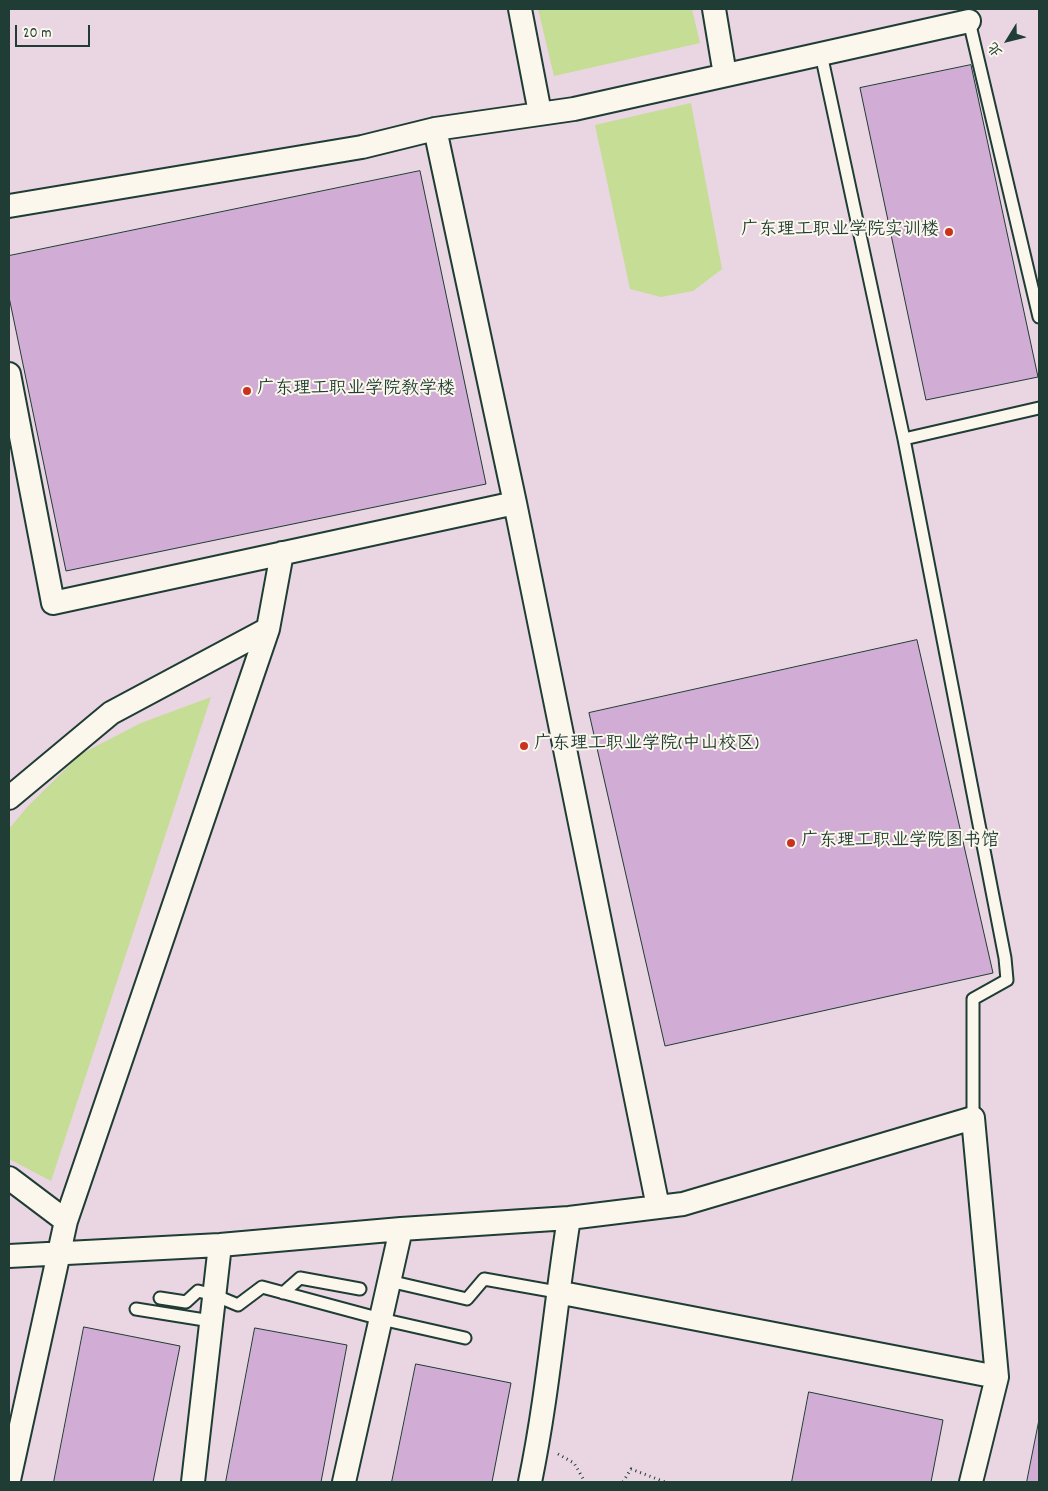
<!DOCTYPE html>
<meta charset="utf-8">
<style>
body{margin:0}
#map{position:relative;width:1048px;height:1491px;overflow:hidden;background:#f3e8e7;font-family:Dekko,"LXGW WenKai TC",sans-serif}
canvas{display:block}
.frame{position:absolute;inset:0;border:10px solid #1f3d34;pointer-events:none}
.north{position:absolute;left:983px;top:15px;width:50px;height:50px;-webkit-text-stroke:4px #fbf7ec;paint-order:stroke;rotate:234deg;font-size:14px;font-weight:700;line-height:20px;text-align:center;color:#1f3d34}
.north::after{content:'';display:block;margin:auto;width:18px;height:22px;background:#1f3d34;clip-path:polygon(50% 0,100% 100%,50% 72%,0 100%)}
.scale{position:absolute;left:15px;top:25px;width:75px;height:22px;box-sizing:border-box;border:2px solid #1f3d34;border-top:0;padding-left:6px;font-size:15px;line-height:18px;white-space:nowrap;color:#1f3d34;-webkit-text-stroke:4px #fbf7ec;paint-order:stroke}
</style>
<div id="map">
<canvas width="1048" height="1491"></canvas>
<div class="frame"></div>
<div class="north">北</div>
<div class="scale">20 m</div>
</div>
<script>
const c = document.querySelector('canvas').getContext('2d');
c.lineJoin = 'round';
function fill(path, color) {
  c.fillStyle = color;
  c.fill(path, 'evenodd');
}
function stroke(path, color, width, dash) {
  c.strokeStyle = color;
  c.lineWidth = width;
  c.lineCap = dash ? 'butt' : 'round';
  c.setLineDash(dash || []);
  c.stroke(path);
}
function drawText(font, color, halo, rows, align = 'center') {
  c.font = font + ' Dekko,"LXGW WenKai TC",sans-serif';
  c.lineWidth = 4;
  c.setLineDash([]);
  c.textBaseline = 'middle';
  c.strokeStyle = halo;
  c.fillStyle = color;
  for (const [text, x, y, turn = 0] of rows) {
    c.save();
    c.translate(x, y);
    c.rotate((+turn || 0) * Math.PI / 180);
    c.textAlign = isNaN(turn) ? turn : align;
    if (halo) c.strokeText(text, 0, 0);
    c.fillText(text, 0, 0);
    c.restore();
  }
}
fill(new Path2D(`
 M9,9H1039V1482H9Z`), '#e9d6e2');
fill(new Path2D(`
 M538,9H692L700,43L554,76Z
 M691,103L722,269L693,291L661,297L630,289L595,125Z
 M211,697L51,1181L9,1159V829L28,806L81,754L141,723Z`), '#c5dd94');
const building = new Path2D(`
 M971,65L1038,377L926,400L860,88Z
 M420,171L486,484L66,571L9,297V256Z
 M917,640L993,973L665,1046L589,713Z
 M84,1327L180,1346L153,1482H54Z
 M255,1328L347,1345L321,1482H226Z
 M416,1364L511,1383L492,1482H392Z
 M809,1392L943,1420L931,1482H792Z
 M1039,1420V1482H1027Z`);
fill(building, '#d1acd5');
stroke(building, '#1f3d34', 1);
const service = new Path2D(`
 M969,21L1039,317
 M821,54L904,439L1039,408
 M904,439L1005,958L1007,980L973,999V1118
 M389,1281L467,1299L484,1279L557,1292
 M283,1293L300,1278L360,1289
 M160,1298L186,1302L198,1291L214,1295L238,1305L262,1287L381,1319L465,1338
 M136,1309L211,1321`);
const minor = new Path2D(`
 M520,9L540,113
 M714,9L725,75
 M9,206L362,147L435,129L574,109L969,21
 M9,374L53,603L515,503L435,129
 M515,503L658,1207
 M9,798L111,713L268,629L282,553
 M9,1178L66,1221
 M9,1256L220,1245L401,1229L569,1218L683,1204L973,1118L997,1377L971,1482
 M557,1292L997,1377
 M9,1480L66,1221L268,629
 M193,1482L220,1245
 M344,1482L401,1229
 M530,1482C548,1395 555,1306 569,1218`);
stroke(service, '#1f3d34', 15);
stroke(minor, '#1f3d34', 26);
stroke(new Path2D(`
 M558,1454L574,1463L585,1482
 M623,1482L631,1469L665,1482`), '#1f3d34', 3, [1, 4]);
stroke(service, '#fbf7ec', 11);
stroke(minor, '#fbf7ec', 22);
for (const [x, y, r, color] of [
 [949,232,5,"#c8321e"],
 [247,391,5,"#c8321e"],
 [524,746,5,"#c8321e"],
 [791,843,5,"#c8321e"]
]) {
  const dot = new Path2D();
  dot.arc(x, y, r, 0, 2 * Math.PI);
  c.fillStyle = color;
  c.fill(dot);
  stroke(dot, '#fbf7ec', 2);
}
drawText('18px', '#1f3d34', '#fbf7ec', [
 ["广东理工职业学院实训楼",939,232,"right"],
 ["广东理工职业学院教学楼",257,391],
 ["广东理工职业学院(中山校区)",534,746],
 ["广东理工职业学院图书馆",801,843]
], 'left');
</script>
